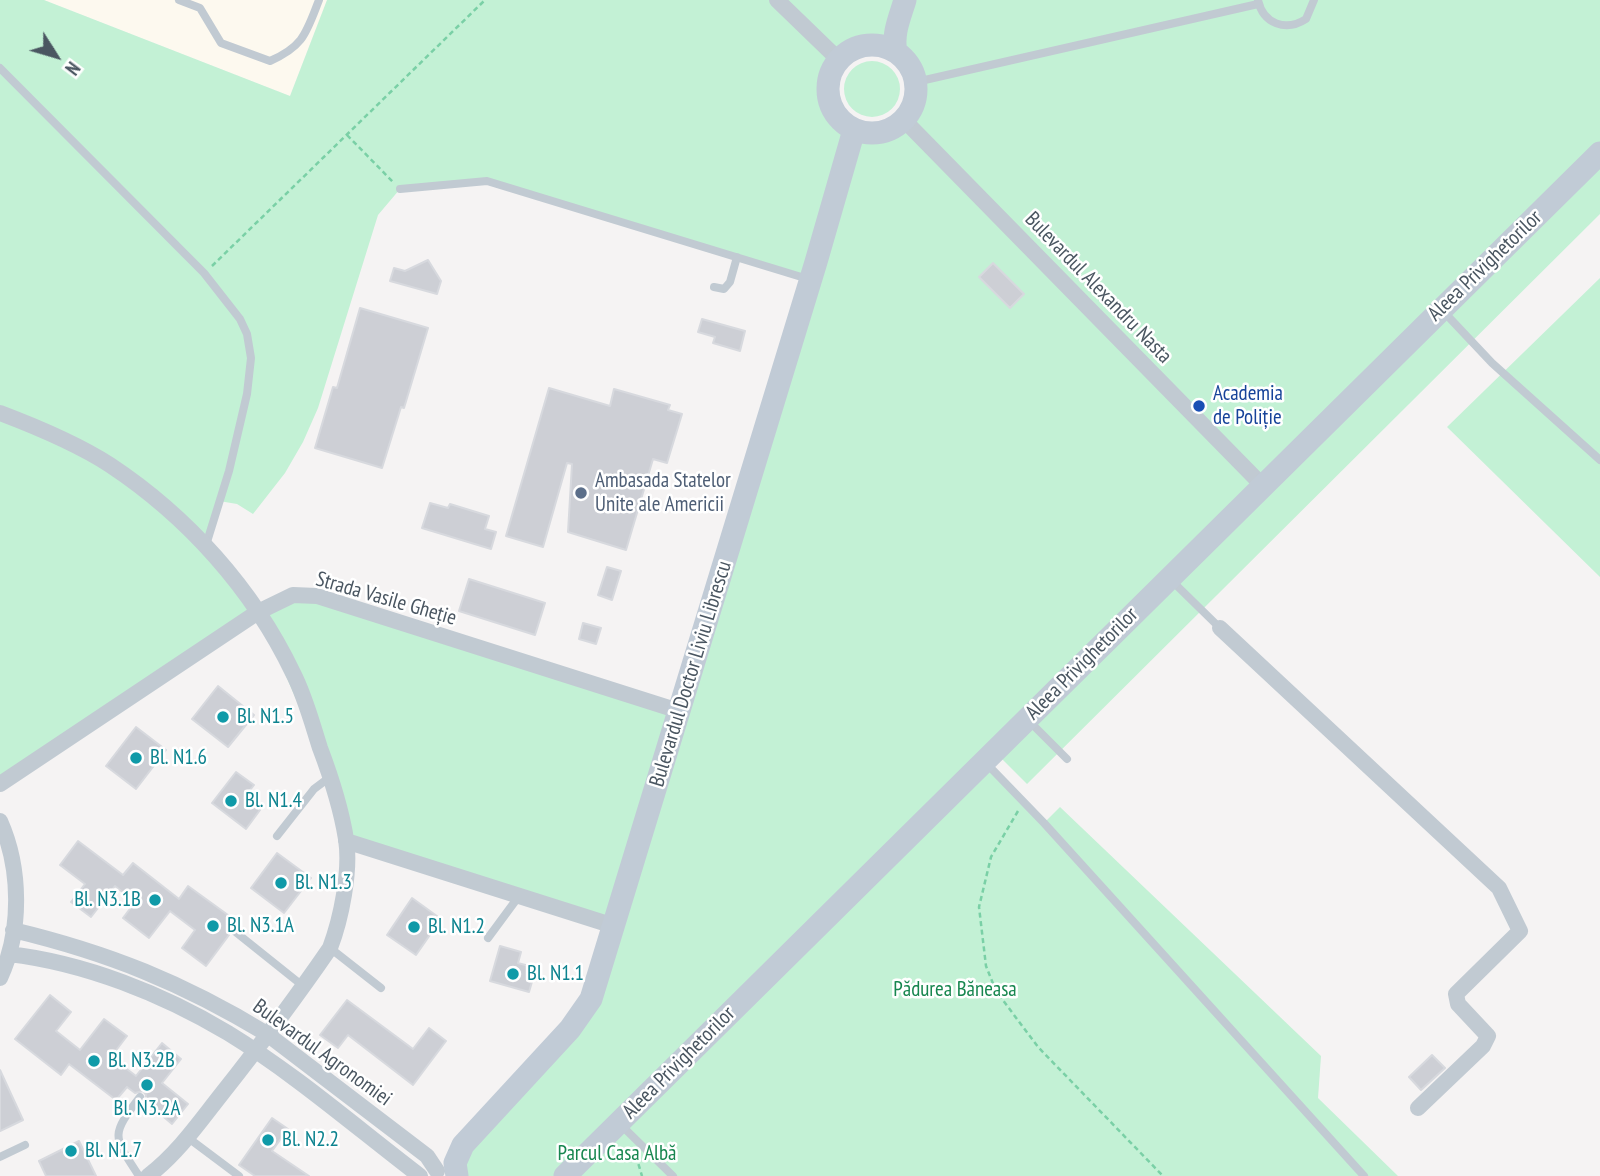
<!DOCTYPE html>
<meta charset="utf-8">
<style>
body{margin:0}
#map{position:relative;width:1600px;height:1176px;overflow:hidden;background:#f5f3f3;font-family:"PT Sans Narrow",sans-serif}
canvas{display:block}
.north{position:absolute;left:21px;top:21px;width:70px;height:70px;-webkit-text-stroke:5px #fff;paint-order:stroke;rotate:127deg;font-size:19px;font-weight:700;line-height:28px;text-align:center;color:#4a5661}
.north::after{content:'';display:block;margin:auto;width:24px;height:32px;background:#4a5661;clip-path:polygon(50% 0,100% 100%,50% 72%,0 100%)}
</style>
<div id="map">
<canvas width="1600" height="1176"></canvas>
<div class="north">N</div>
</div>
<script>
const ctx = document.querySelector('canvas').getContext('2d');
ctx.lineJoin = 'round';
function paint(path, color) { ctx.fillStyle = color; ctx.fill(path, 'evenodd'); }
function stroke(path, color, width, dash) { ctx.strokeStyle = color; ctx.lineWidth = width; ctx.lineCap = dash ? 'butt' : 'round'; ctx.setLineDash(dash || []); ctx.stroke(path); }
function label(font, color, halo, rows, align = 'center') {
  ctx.font = font + ' "PT Sans Narrow",sans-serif'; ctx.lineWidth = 5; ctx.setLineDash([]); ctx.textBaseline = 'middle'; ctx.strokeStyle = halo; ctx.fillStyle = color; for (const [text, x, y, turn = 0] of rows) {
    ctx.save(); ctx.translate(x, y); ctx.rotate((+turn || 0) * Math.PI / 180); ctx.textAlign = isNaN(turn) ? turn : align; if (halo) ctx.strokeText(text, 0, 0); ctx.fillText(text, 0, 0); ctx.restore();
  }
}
const commercial = new Path2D(`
 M44 0H327L290 96Z`);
const green = new Path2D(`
 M0 0H44L290 96 327 0H1600V214L1027 784 994 751 984 761 1044 823 1060 807 1321 1056 1318 1098 1398 1176H457L455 1170 570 1029 614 926 346 841 330 777 258 612 0 784ZM872 45C938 51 923 143 865 133 814 124 817 53 872 45ZM487 181 810 280 679 711 293 596 258 612 206 545 219 501 237 504 253 514 285 473 303 442 318 408 378 215 400 189Z
 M844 89a28 28 0 1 1 56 0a28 28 0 1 1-56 0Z
 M1600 278V577L1447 427Z`);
const building = new Path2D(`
 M428 260 441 281 437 294 390 281 394 268 405 271Z
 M993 263 1024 294 1010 308 979 277Z
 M360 308 428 328 404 408 401 407 382 468 315 448 333 387 337 388Z
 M702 319 745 331 740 351 713 343 715 337 698 332Z
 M549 388 610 406 614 389 670 405 668 410 682 414 667 463 653 459 626 550 568 532 572 464 567 463 543 547 506 536Z
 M430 503 448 508 450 504 489 516 485 529 496 532 491 549 422 528Z
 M607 567 621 571 612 600 598 595Z
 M469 579 545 603 535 635 459 611Z
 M583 623 601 628 596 644 579 639Z
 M218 686 254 715 228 747 192 719Z
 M136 727 166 750 136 789 106 766Z
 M236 772 254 785 244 798 260 810 246 829 212 803Z
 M78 841 123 875 133 863 179 899 188 886 239 923 228 926 229 935 206 966 182 948 195 930 170 911 149 938 123 918 135 902 115 886 91 917 71 902 85 884 60 865Z
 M277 853 311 878 284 913 251 888Z
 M412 898 441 919 416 955 387 935Z
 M500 946 521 952 518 963 536 968 529 992 490 981Z
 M50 995 71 1012 56 1031 80 1050 104 1019 127 1036 111 1057 136 1076 162 1043 181 1059 162 1083 188 1104 172 1124 145 1101 146 1095 143 1091 135 1093 127 1087 116 1100 69 1064 61 1075 15 1039Z
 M347 1000 413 1049 429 1028 446 1041 413 1085 348 1035 338 1048 320 1035Z
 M1432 1055 1445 1068 1421 1090 1409 1077Z
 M0 1070 23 1120 0 1131Z
 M272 1118 288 1129 272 1151 309 1176H255L239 1165Z
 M79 1141 96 1176H46L39 1161Z`);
const path = new Path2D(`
 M347 135 393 182
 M212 266 485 0
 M1018 811 991 857 979 907 986 966 996 991 1038 1047 1163 1176
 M636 1156 642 1176`);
const lane = new Path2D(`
 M179 0 200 8 221 43 270 61C304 46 306 33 319 0
 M1258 0C1263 24 1286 32 1306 19L1314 0
 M0 68 204 273 240 319 247 334 251 358 247 394 229 471 206 545
 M916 82 1258 4
 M400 189 487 181 808 279
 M714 287 724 289 730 282 737 257
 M1443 311 1492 363 1600 460
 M1171 580 1220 628
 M1029 721 1067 759
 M986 763 1044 823 1364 1176
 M277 836 314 789 330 777
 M233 930 303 986
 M488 938 519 896
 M330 948 381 988
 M620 1124 673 1176
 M187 1137 239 1176
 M0 1157 25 1145
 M139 1176C113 1136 110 1136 140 1097`);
const street = new Path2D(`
 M777 0 839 60
 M904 120 1262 485
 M0 413C37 427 76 443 110 465 187 516 253 589 293 673 305 696 312 723 320 748 331 777 341 808 346 839 351 871 341 919 330 948 295 999 258 1048 220 1096 198 1124 177 1154 148 1176
 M1220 628 1499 888 1520 931 1456 994 1458 1004 1488 1036 1483 1046 1418 1108
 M0 784 258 612 293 595 317 596 679 711
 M0 821C21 868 22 931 0 978
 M346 841 614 926
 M13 930C109 953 183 983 267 1034L427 1156 437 1171
 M9 954C85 963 163 994 228 1033 295 1074 357 1128 420 1176`);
const secondary = new Path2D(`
 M828 89a44 44 0 1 1 88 0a44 44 0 1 1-88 0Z
 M896 52C892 34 900 17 905 0
 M457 1176 455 1163 463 1145 570 1029 591 999 816 262 854 130
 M565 1176 1600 153`);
const markers = [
 [1199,406,7,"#1a4fb4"],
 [581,493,7,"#5c6f8a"],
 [223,717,7,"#0f9aa8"],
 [136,758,7,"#0f9aa8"],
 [231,801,7,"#0f9aa8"],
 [281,883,7,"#0f9aa8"],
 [155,900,7,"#0f9aa8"],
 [213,926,7,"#0f9aa8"],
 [414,927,7,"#0f9aa8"],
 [513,974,7,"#0f9aa8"],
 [94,1061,7,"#0f9aa8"],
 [147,1085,7,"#0f9aa8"],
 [268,1140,7,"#0f9aa8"],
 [71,1151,7,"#0f9aa8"]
];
const streetNames = [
 ["Aleea Privighetorilor",1485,266,-44],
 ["Bulevardul Alexandru Nasta",1098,288,46],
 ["Strada Vasile Gheție",386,599,16],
 ["Aleea Privighetorilor",1082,664,-45],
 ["Bulevardul Doctor Liviu Librescu",691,674,-73],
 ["Bulevardul Agronomiei",322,1053,36],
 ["Aleea Privighetorilor",679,1063,-45]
];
const transitNames = [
 ["Academia",1213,394],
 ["de Poliție",1213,418]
];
const serviceNames = [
 ["Ambasada Statelor",595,481],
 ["Unite ale Americii",595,505]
];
const cultureNames = [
 ["Bl. N1.5",237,717],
 ["Bl. N1.6",150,758],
 ["Bl. N1.4",245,801],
 ["Bl. N1.3",295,883],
 ["Bl. N3.1B",141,900,"right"],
 ["Bl. N3.1A",227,926],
 ["Bl. N1.2",428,927],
 ["Bl. N1.1",527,974],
 ["Bl. N3.2B",108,1061],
 ["Bl. N3.2A",147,1109,"center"],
 ["Bl. N2.2",282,1140],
 ["Bl. N1.7",85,1151]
];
const parkNames = [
 ["Pădurea Băneasa",955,990],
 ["Parcul Casa Albă",617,1154]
];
paint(commercial, '#fdf9ef');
paint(green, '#c3f1d5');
paint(building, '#cdcfd5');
stroke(building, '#d7d9de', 2);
stroke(path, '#7ad0a6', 2.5, [5, 3.5]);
stroke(lane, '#c1cad2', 8);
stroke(street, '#c1cad2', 16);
stroke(secondary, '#c1cbd6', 23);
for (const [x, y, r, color] of markers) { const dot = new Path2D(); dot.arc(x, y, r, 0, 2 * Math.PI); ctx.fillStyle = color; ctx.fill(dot); stroke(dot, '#fff', 2.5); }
label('21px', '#4a5661', '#fff', streetNames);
label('21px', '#164399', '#fff', transitNames, 'left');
label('21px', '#4e5e75', '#fff', serviceNames, 'left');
label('21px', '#0d838f', '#fff', cultureNames, 'left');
label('21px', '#17864f', '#fff', parkNames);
</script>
